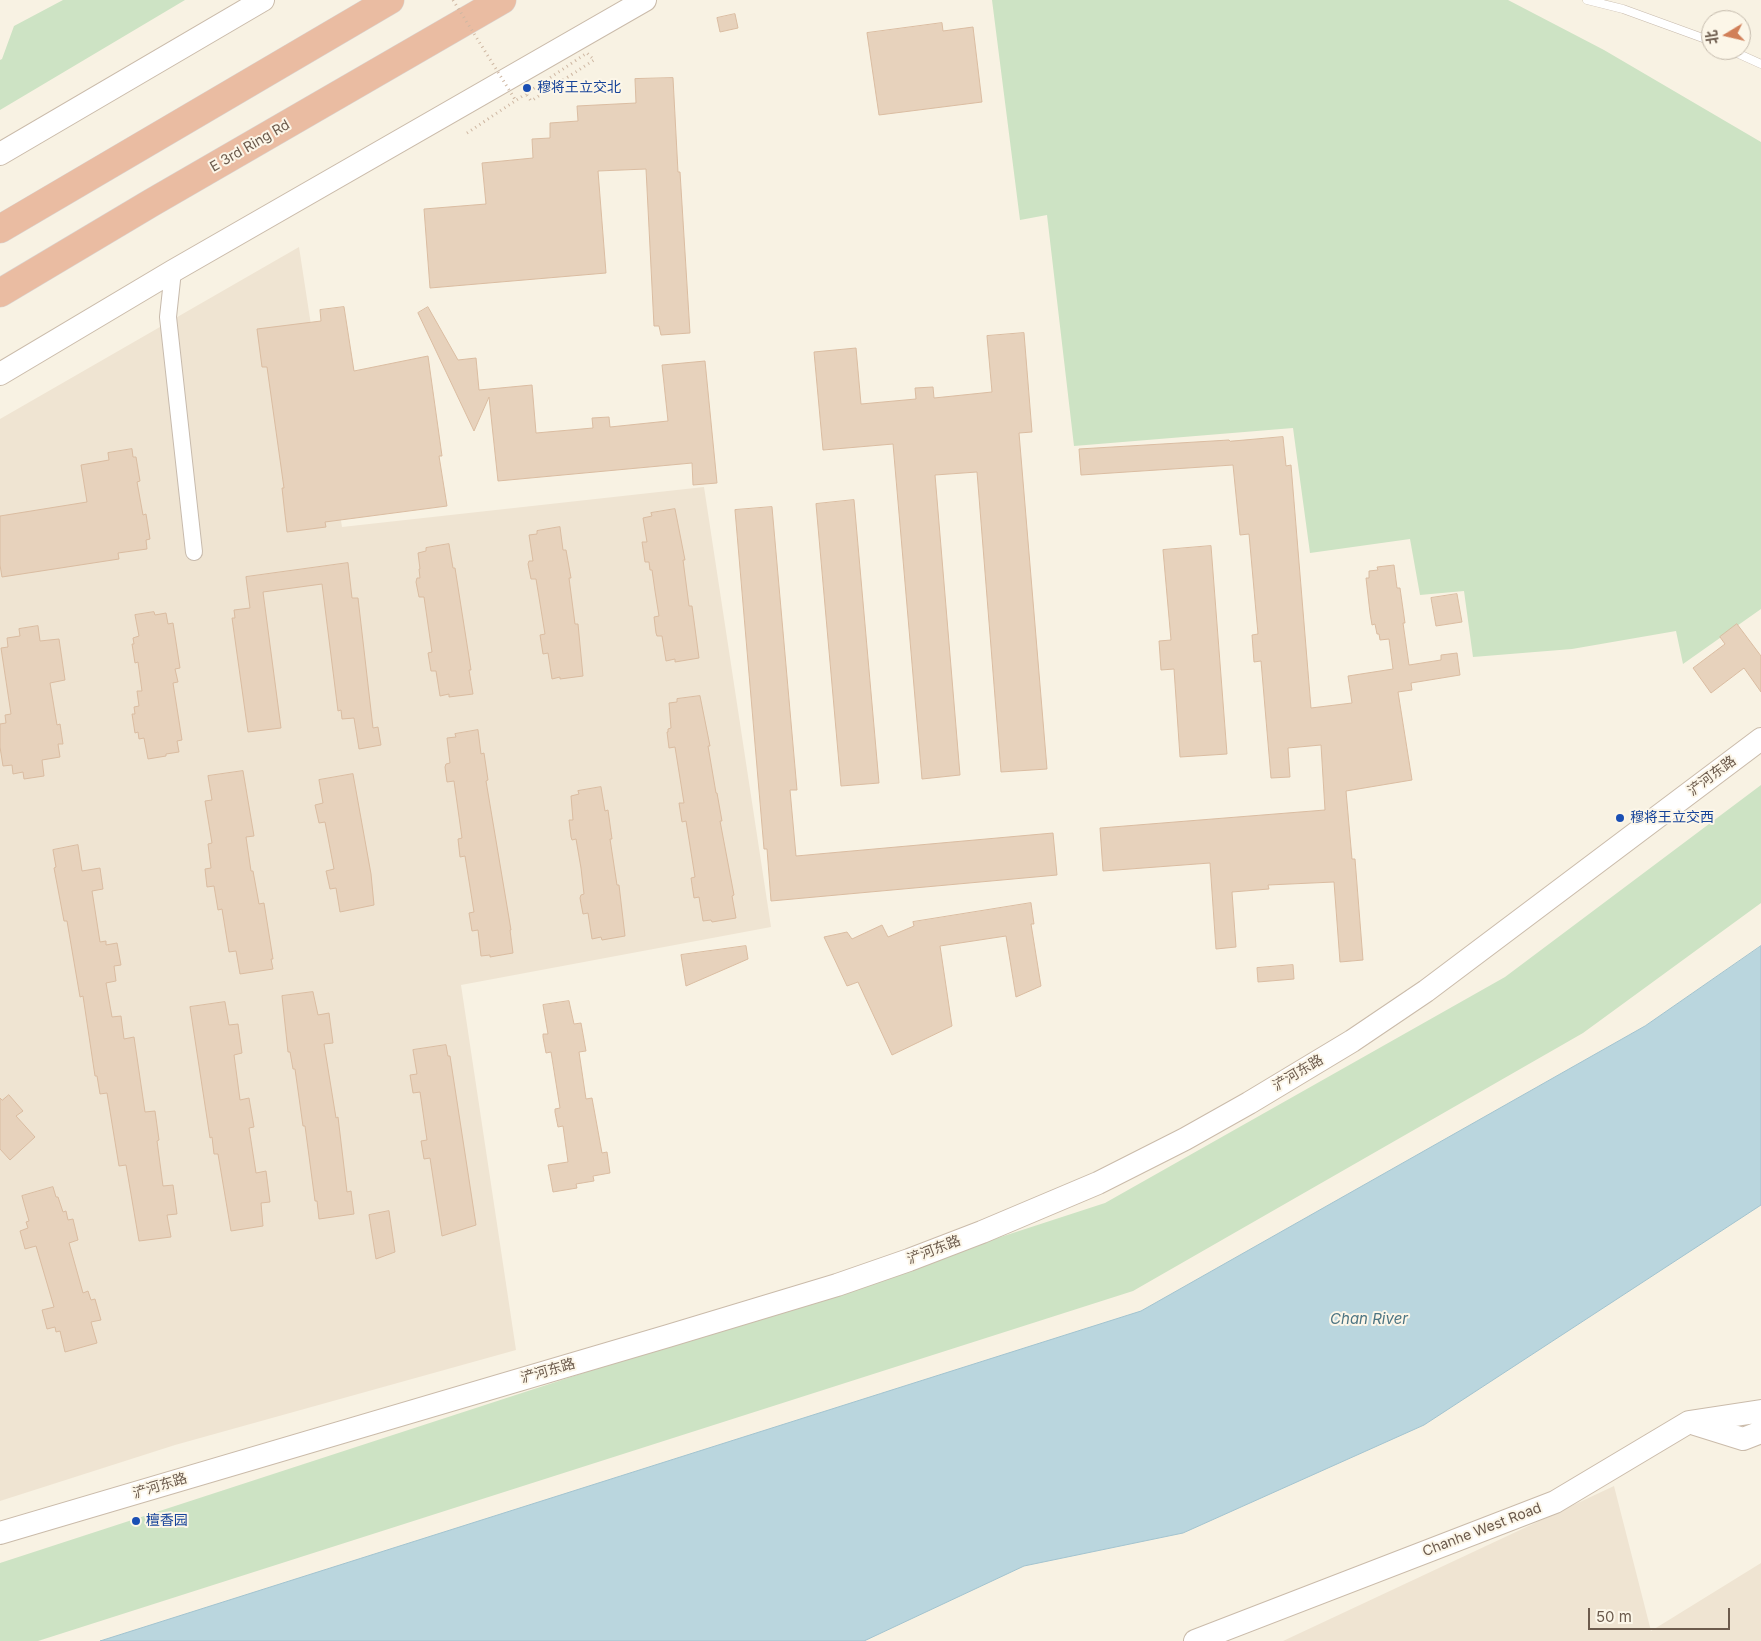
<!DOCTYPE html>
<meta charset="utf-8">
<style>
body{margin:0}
#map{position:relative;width:1761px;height:1641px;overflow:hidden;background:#f8f2e3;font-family:Inter,"Noto Sans SC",sans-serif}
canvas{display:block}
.north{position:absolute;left:1701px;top:10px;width:50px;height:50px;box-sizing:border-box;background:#fcf6e8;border:1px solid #c2b8aa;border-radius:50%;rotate:261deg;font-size:14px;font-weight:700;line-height:20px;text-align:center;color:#6c5b4d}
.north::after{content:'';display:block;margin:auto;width:18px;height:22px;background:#d17f58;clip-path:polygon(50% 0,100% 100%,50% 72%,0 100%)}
.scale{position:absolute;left:1588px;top:1608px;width:142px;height:22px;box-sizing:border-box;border:2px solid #6c5b4d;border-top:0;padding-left:6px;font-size:15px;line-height:18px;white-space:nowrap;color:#6c5b4d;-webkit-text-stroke:4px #fcf6e8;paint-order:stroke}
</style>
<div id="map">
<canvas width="1761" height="1641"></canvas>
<div class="north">北</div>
<div class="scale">50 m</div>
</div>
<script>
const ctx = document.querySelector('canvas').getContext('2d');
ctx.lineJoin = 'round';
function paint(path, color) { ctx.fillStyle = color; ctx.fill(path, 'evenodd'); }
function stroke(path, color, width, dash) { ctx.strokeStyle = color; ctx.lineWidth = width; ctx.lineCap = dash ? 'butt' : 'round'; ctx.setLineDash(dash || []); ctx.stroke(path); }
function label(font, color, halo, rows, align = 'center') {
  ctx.font = font + ' Inter,"Noto Sans SC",sans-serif'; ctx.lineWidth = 4; ctx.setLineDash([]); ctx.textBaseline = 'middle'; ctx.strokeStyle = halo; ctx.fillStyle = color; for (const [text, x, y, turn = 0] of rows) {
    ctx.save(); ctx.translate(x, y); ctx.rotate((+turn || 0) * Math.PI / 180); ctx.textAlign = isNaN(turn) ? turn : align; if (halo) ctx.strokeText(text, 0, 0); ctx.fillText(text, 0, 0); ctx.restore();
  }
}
const residential = new Path2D(`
 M299 247 342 527 704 487 771 927 461 985 516 1350 175 1445 0 1501V419Z
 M1614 1486 1651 1631 1761 1563V1641H1283Z`);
const green = new Path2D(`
 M63 0H185L0 110V60L2 59 14 26Z
 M992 0H1508L1604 50 1761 142V609L1683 664 1676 631 1572 649 1473 657 1464 591 1420 595 1410 539 1310 553 1293 428 1074 446 1047 215 1020 220Z
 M1761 785V903L1583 1033 1133 1291 38 1641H0V1563L1105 1203 1505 977Z`);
const water = new Path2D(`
 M1761 946V1205L1424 1425 1183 1533 1024 1566 864 1641H100L1141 1311 1645 1026Z`);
const building = new Path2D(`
 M735 14 738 28 720 32 717 18Z
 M942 23 943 31 973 27 982 102 879 115 867 33Z
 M673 78 678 172H680L690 333 661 335 659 326H654L646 169 598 171 606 273 430 288 424 209 486 204 482 163 533 158 532 139 550 138V123L578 121 577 106 636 103 635 79Z
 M344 307 354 371 428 356 442 456H439L447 506 325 522 326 527 287 532 282 488H284L267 367H262L257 329 321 321 320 310Z
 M428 307 458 360 476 358 479 390 532 385 536 433 593 428 592 418 609 417 610 427 668 421 662 365 705 361 717 483 693 485 692 463 498 481 489 397 474 431 418 313Z
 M1024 333 1032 432 1019 433 1047 769 1001 772 977 472 935 475 960 775 922 779 893 444 823 450 814 352 856 348 861 404 916 399 915 388 933 387 934 398 992 392 987 336Z
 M1283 437 1286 466 1291 465 1311 708 1352 703 1348 676 1393 669 1389 639 1380 640 1379 634H1377L1375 624 1372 625 1370 613 1366 578H1369V571L1378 570 1377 567 1394 565 1397 588H1400L1405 623H1403L1409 665 1441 660V655L1457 653 1460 675 1411 683 1412 690 1398 692 1412 780 1346 791 1352 859H1355L1363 960 1340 962 1334 882 1268 885 1269 889 1232 892 1236 947 1216 949 1210 863 1103 871 1100 828 1325 810 1321 745 1288 748 1290 777 1271 778 1261 661 1254 662 1252 635 1258 634 1249 534 1240 535 1233 465 1081 475 1079 449 1229 440 1230 441Z
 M132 449 133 457H136L140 481 137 482 143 515 146 514 150 539 146 540 147 549 118 553 119 559 2 577 0 565V516L87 502 81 465 109 460 108 453Z
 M854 500 879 783 841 786 816 504Z
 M772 507 797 790H790L796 856 1053 833 1057 875 771 901 767 849H764L735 510Z
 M675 509 685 560H683L689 606H692L699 658 675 662V659L666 661 662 636H657L656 633 654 617 659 616 655 591 652 570H650L649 562H645L642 542H647L643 518 652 516 651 513Z
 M560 527 563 550H566L571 578H569L575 624H578L583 676 560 679V677L552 679 548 653 543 654 540 635 545 634 536 579H531L528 564 529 561H533L529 535 537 534V531Z
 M449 544 453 568H455L471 670H469L473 694 449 697V694L440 696 436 671H431L428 653 432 652 424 597H419L416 582 417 578H420L419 569H420L418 553 426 551V548Z
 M1211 546 1227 754 1180 757 1174 669 1161 670 1159 641 1171 640 1163 550Z
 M348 563 352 598H358L373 728 378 727 381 745 359 749 354 718 342 719 341 710 338 711 322 584 263 592 281 728 248 732 232 618H235L234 610 250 608 246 577Z
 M1457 594 1462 622 1436 626 1431 598Z
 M154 612 155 615 166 613 168 624 173 623 180 668 175 669 178 682 173 683 182 740 177 741 179 752 166 754V756L148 759 144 738 139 739 138 732 135 733 132 714H135L134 707 139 706 137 691H142L138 662 135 663 132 644H134L133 638 139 636 135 615Z
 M1737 624 1761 656V692L1744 668 1711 693 1693 668 1725 644 1720 637Z
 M38 626 40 641 59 639 65 680 50 683 57 725 60 724 63 744H58L60 757 42 760 44 776 24 779 23 772 13 774 12 765 3 766 0 747V724L6 723 5 715 11 714 1 648 8 647 7 638 20 636 19 629Z
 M700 696 710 746H708L716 793H717L722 821H720L734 895 732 896 736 918 712 922 711 920 703 921 699 897 694 898 691 878 695 877 686 821 682 822 679 803H684L675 747 669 748 667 732H668V729L671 728 669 703 677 702V699Z
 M478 730 481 754 484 753 488 780 486 781 511 930H510L513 953 490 957V955L481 956 478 930 472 931 469 913 474 912 465 856 460 857 458 839 462 838 454 781 447 782 445 767 446 764 450 763 447 738 456 737 455 734Z
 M243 771 254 836 246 837 251 871H253L259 904 264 903 273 959H271L273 969 240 974 236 951 229 952 222 909 218 910 214 886 207 887 205 869 211 868 208 844 212 843 205 801 212 800 208 776Z
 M353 774 371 874 374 905 340 912 336 888 330 889 326 871 334 869 325 822 319 823 315 805 323 803 319 780Z
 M601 787 605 811 608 810 612 839H610L617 885H619L625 936 602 940 601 937 592 939 588 913 583 914 580 898 581 895 584 894 581 868 576 839 572 840 571 837 569 820H573L571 796 579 794 578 791Z
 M78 845 82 871 100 868 103 889 92 891 100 942 106 941V945L117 943 121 965 114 966 116 981 106 983 112 1017 121 1016 124 1039 134 1037 145 1112 155 1111 159 1140 157 1141 163 1186 173 1185 177 1214 167 1215 171 1237 139 1241 126 1165 119 1166 107 1093 100 1094 97 1076H95L83 996 80 997 67 921H64L54 868 56 867 53 850Z
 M1031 903 1034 924H1031L1041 986 1016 997 1006 936 940 946 952 1026 892 1055 858 982 847 986 824 937 847 932 852 939 882 925 888 937 914 926 913 922Z
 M746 946 748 959 686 986 681 955Z
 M1293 965 1294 979 1258 982 1257 968Z
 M313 992 318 1015 329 1013 333 1043 324 1044 336 1118 338 1117 347 1192 351 1191 354 1214 319 1219 317 1201H315L305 1126H303L295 1069H293L290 1052H288L282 996Z
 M569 1001 574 1024 581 1023 586 1051 579 1052 586 1099 592 1098 602 1153 607 1152 610 1173 593 1176 594 1181 576 1184 577 1188 553 1192 548 1165 568 1162 563 1126 558 1127 555 1112V1109L560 1108 551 1052 546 1053 543 1037V1034H548L543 1005Z
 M225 1002 229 1025 238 1024 242 1053 234 1055 240 1100 249 1098 254 1127 249 1128 256 1173 266 1171 270 1202 261 1203 263 1226 231 1231 218 1154H214L212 1137 210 1138 190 1007Z
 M446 1045 448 1056H450L476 1225 442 1236 430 1158 424 1159 421 1141 427 1140 420 1092 413 1093 410 1075 417 1074 413 1050Z
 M9 1095 23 1111 16 1116 35 1137 10 1160 0 1149V1098L2 1100Z
 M53 1187 56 1197H58L63 1212 66 1211 68 1220 73 1219 78 1240 69 1243 83 1293 88 1291 91 1300 95 1299 101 1320 91 1322 97 1343 65 1352 60 1331 56 1332 55 1327 47 1329 42 1310 54 1307 36 1246 25 1249 20 1231 28 1228 26 1222 29 1221 22 1196Z
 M389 1211 395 1252 376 1259 369 1215Z`);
const path = new Path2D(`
 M524 91 531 101`);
const lane = new Path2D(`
 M1587 0 1623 9 1711 41
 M1730 50 1761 64`);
const street = new Path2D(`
 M173 271 168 317 194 552`);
const secondary = new Path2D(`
 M0 154 263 0
 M0 374 173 271 645 0
 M1695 1424 1743 1439 1761 1432
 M0 1533 668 1336 837 1285 909 1260 982 1232 1098 1183 1185 1139 1249 1103 1352 1041 1426 991 1761 739
 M1195 1641 1555 1502 1689 1422 1761 1411`);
const highway = new Path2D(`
 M0 229 390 0
 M0 293 151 203 502 0`);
const pathBridge = new Path2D(`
 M453 0 516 101
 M467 133 587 53 594 60 531 101`);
const markers = [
 [527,88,5,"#1a4fb4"],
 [1620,818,5,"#1a4fb4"],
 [136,1521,5,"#1a4fb4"]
];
const transitNames = [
 ["穆将王立交北",537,88],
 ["穆将王立交西",1630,818],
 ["檀香园",146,1521]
];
const streetNames = [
 ["E 3rd Ring Rd",250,146,-30],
 ["浐河东路",1712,776,-37],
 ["浐河东路",1298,1073,-31],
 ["浐河东路",934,1250,-21],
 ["浐河东路",548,1371,-16],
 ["浐河东路",160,1486,-17],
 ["Chanhe West Road",1482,1530,-21]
];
const waterNames = [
 ["Chan River",1369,1319]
];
paint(residential, '#efe4d2');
paint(green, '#cde3c4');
paint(water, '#bad6de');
stroke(water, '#a2c3cf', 1);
paint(building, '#e7d2bc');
stroke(building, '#dabca1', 1);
stroke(lane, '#c7baac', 9);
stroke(street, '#c7baac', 18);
stroke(secondary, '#cabbaa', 24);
stroke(highway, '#d9d4d1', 29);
stroke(path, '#ceb7a2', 3, [1, 4]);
stroke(lane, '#fff', 8);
stroke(street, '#fff', 16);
stroke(secondary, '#fff', 22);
stroke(highway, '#eabca2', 28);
stroke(pathBridge, '#ceb7a2', 3, [1, 4]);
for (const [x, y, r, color] of markers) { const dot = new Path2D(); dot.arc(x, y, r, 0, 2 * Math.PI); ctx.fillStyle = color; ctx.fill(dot); stroke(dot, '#fcf6e8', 2); }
label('14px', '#164399', '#fcf6e8', transitNames, 'left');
label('14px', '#6c5b4d', '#fcf6e8', streetNames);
label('italic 15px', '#4d7583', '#fcf6e8', waterNames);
</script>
